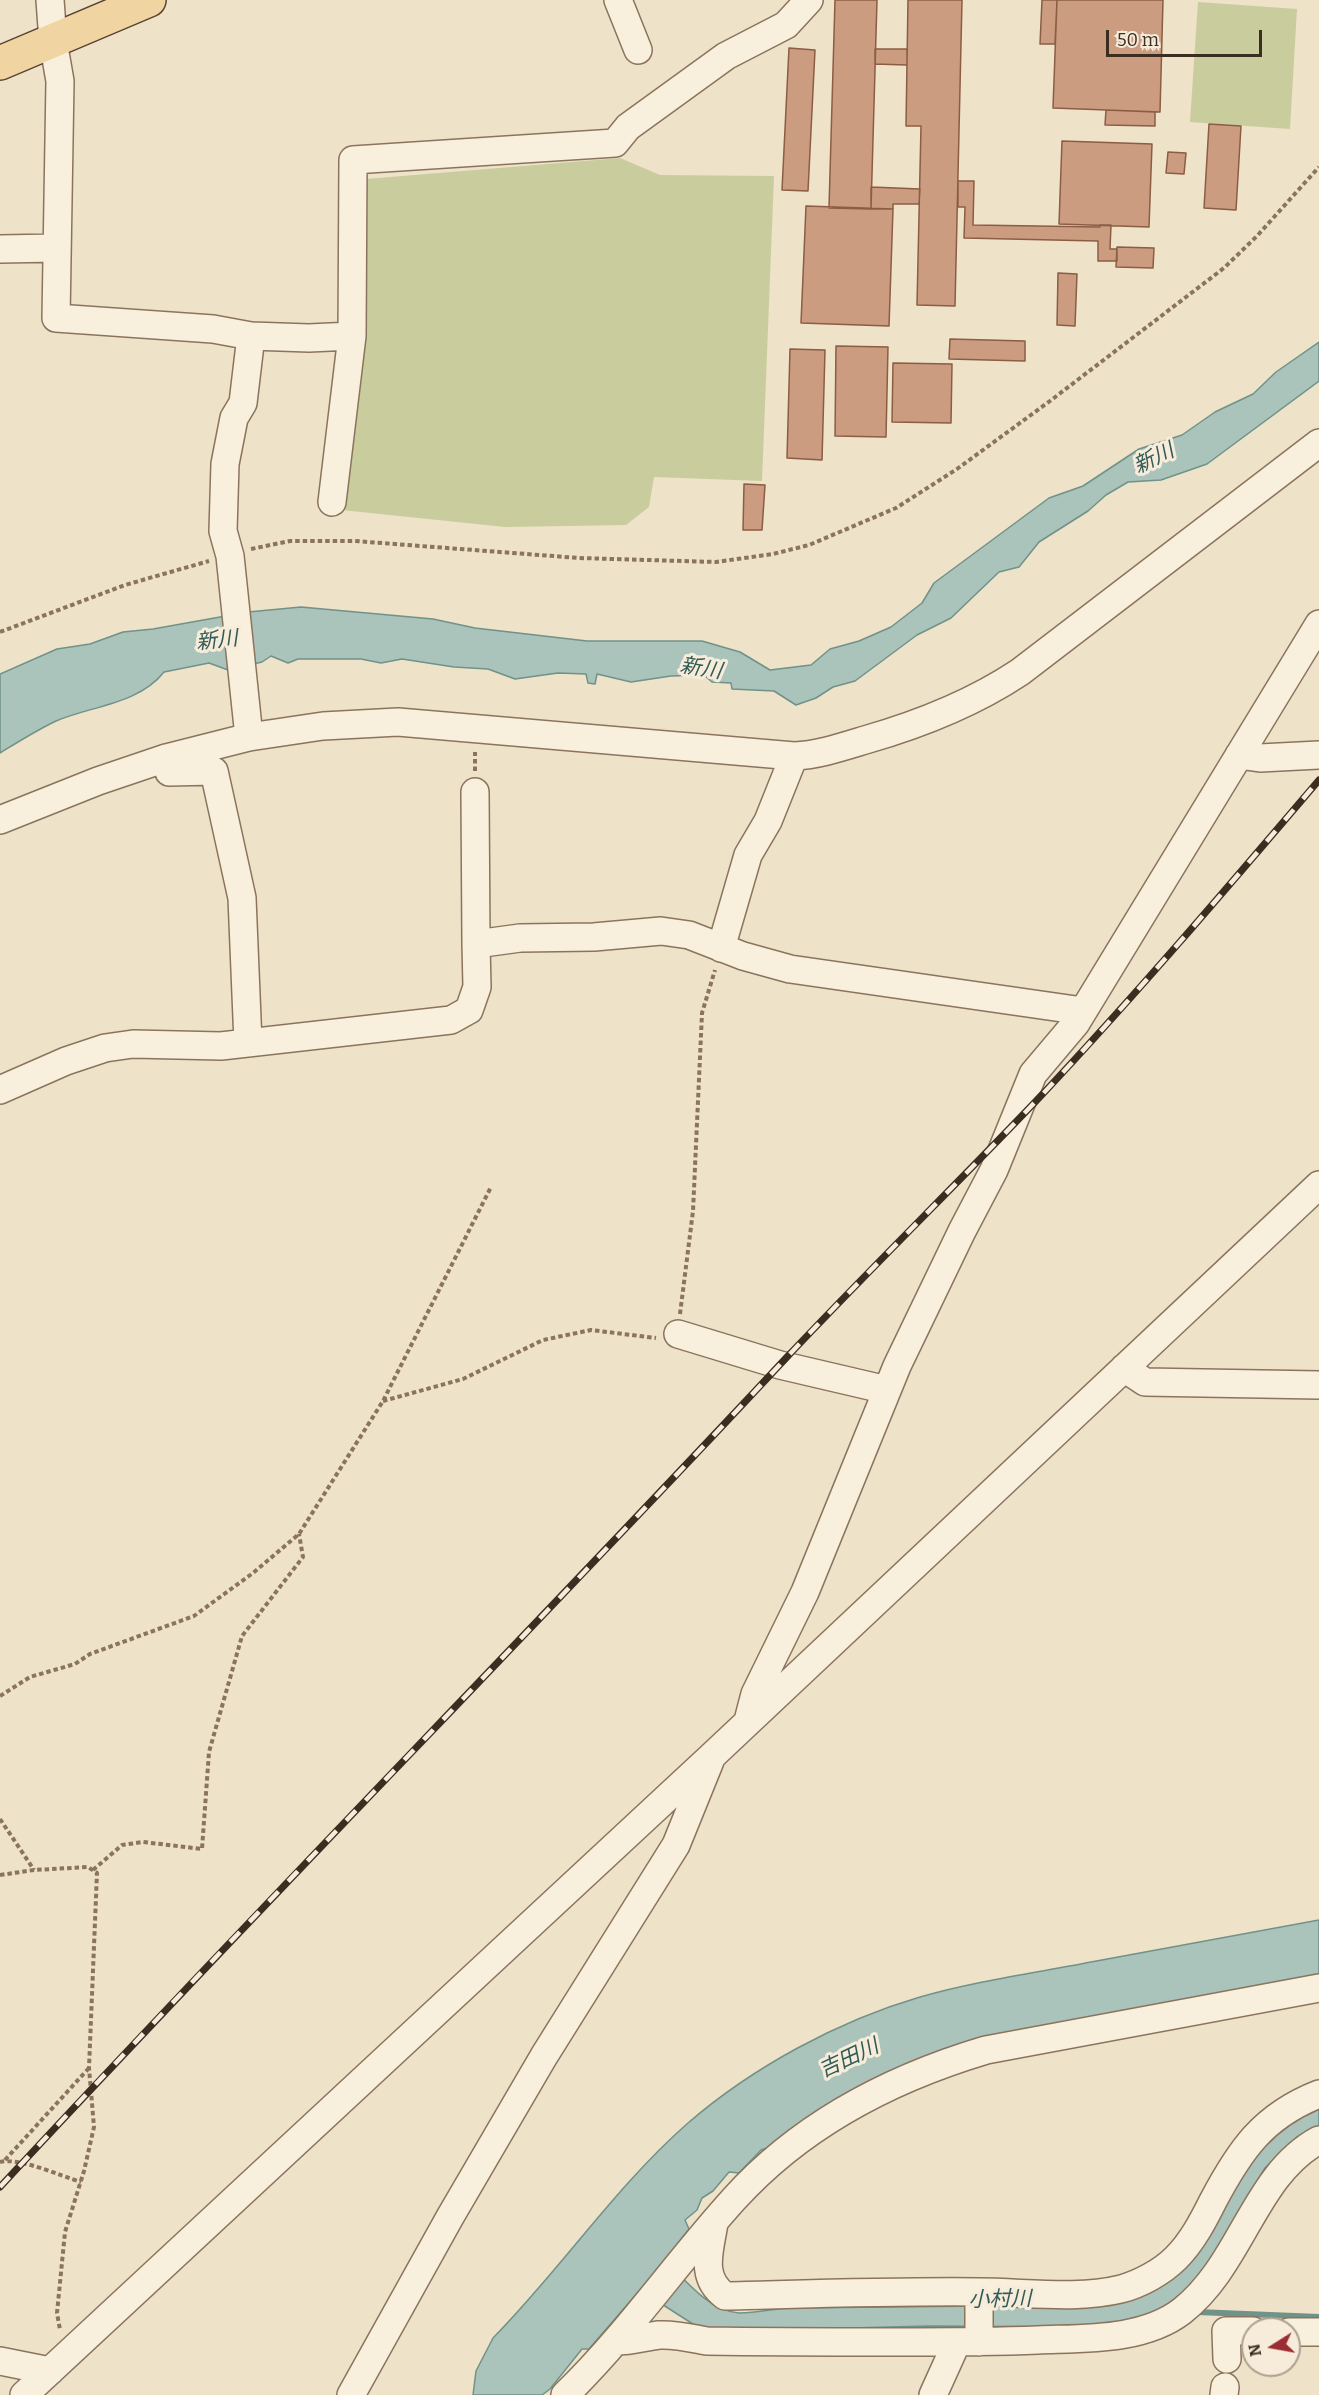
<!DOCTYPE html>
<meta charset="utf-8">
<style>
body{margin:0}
#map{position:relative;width:1319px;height:2395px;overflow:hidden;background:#eee2c9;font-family:Bitter,serif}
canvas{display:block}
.north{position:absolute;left:1241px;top:2317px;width:60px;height:60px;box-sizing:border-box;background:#f6ecd9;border:2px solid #aca08f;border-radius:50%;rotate:259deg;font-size:16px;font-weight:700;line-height:24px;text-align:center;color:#3c2d21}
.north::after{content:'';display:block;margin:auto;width:21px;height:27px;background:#9a2e33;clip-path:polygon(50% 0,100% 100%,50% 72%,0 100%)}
.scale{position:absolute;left:1106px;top:30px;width:156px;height:27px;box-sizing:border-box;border:3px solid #3c2d21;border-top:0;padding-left:8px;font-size:18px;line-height:21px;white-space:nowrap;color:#3c2d21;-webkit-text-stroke:4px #f6ecd9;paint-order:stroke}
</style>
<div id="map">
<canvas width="1319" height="2395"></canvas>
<div class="north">N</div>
<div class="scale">50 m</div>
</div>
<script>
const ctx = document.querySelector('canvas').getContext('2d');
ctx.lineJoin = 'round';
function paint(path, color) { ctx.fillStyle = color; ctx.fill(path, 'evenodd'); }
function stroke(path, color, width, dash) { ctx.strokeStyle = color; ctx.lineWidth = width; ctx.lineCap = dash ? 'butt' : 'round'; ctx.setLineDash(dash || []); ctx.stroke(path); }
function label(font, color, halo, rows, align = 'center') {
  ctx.font = font + ' Bitter,"Noto Sans JP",serif'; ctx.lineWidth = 6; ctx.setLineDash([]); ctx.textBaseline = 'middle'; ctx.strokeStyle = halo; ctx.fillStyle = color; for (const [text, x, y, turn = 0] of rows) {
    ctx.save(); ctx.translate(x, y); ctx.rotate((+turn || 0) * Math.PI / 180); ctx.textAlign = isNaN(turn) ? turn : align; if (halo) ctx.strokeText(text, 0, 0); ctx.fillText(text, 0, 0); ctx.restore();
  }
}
const green = new Path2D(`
 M1198 2 1297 9 1290 129 1190 122Z
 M620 158 660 175 774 176 762 481 654 477 649 507 626 525 505 527 341 510 359 349 366 179Z`);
const water = new Path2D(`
 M1319 342V381L1207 464 1161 480 1128 482 1106 495 1088 511 1039 542 1019 567 999 572 951 618 917 635 855 681 833 687 816 698 796 705 774 691 732 689 731 683 712 682 704 675 671 676 631 682 597 674 595 684 588 683 586 674 558 673 515 679 488 669 454 667 402 659 381 663 361 659H298L288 663 271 656 262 662 228 670 209 663 164 672C139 704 91 706 56 721 37 730 18 742 0 753V674L57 649 90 644 123 632 153 629 248 612 301 607 433 619 475 628 587 641H702L740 652 770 670 811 665 830 649 859 641 891 627 922 603 934 583 1049 498 1083 486 1139 449 1182 435 1215 412 1253 394 1276 372Z
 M1319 1920V1979L972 2045 776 2145 761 2150 739 2173 729 2172 713 2191 702 2198 697 2210 685 2220 689 2229 665 2260C685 2280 709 2311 739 2313 754 2313 771 2310 786 2308L1091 2305 1120 2303 1282 2126 1319 2106V2127L1297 2137 1265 2168 1209 2262 1183 2294 1158 2311 1126 2323 1087 2327 929 2326 771 2330 699 2328 640 2290 589 2349H582L550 2389 542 2395H473L476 2371 493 2338C561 2269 615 2187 688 2123 753 2067 838 2021 920 1997 976 1981 1034 1973 1091 1962 1167 1948 1243 1934 1319 1920Z`);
const stream = new Path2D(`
 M1197 2312 1319 2317`);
const building = new Path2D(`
 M835 0H877L871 209 829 208Z
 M908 0H962L955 306 917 305 921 126H906Z
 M1042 0H1057L1055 44H1040Z
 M1057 0H1163L1160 112 1053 108Z
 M789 48 815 50 808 191 782 190Z
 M875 49H907V65L875 64Z
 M1106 110 1155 112V126L1105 125Z
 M1209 124 1241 126 1236 210 1204 208Z
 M1062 141 1152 144 1149 227 1059 224Z
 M1168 152 1186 153 1184 174 1166 173Z
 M958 181H974L973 225 1100 227V225H1111L1110 249H1117V261H1098V241L964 238 965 207H958Z
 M871 187 920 189 919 204H893V209H871Z
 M806 206 893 209 889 326 801 323Z
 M1117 247 1154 248 1153 268 1116 267Z
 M1058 273 1077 274 1075 326 1057 325Z
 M950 339 1025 341V361L949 359Z
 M836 346 888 347 886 437 835 436Z
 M790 349 825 350 822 460 787 458Z
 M893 363 952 364 951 423 892 422Z
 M744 484 765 485 762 530H743Z`);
const path = new Path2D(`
 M251 549 290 541H355L579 558 716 562 773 554 809 545 896 508 957 469 1050 401 1224 268 1257 236 1319 167
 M0 632 125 585 209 561
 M475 771V752
 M680 1314 693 1211 702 1013 715 970
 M383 1401 463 1379 543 1340 591 1330 656 1338
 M0 1696 30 1677 75 1664 90 1654 194 1616 253 1573 299 1534 383 1401 491 1187
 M0 1819 34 1870
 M93 1870 122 1845 143 1842 202 1849 209 1752 242 1636 303 1557 299 1534
 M0 1875 34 1870 88 1867 97 1873 89 2068 94 2127 84 2171 65 2232 57 2313 60 2330
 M5 2160 89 2068
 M0 2162C19 2157 61 2176 81 2182`);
const minor = new Path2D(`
 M50 0 53 41 60 81 56 318 213 329 251 336 309 338 352 336
 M618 0 638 50
 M0 249 57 248
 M332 502 352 336 353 160 615 143 628 127 726 56 786 25 809 0
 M249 737 230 556 223 531 225 464 234 418 243 403 251 336
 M1239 755 1260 758 1319 755
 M166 758 169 772 214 771 242 898 248 1043
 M475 792 476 944
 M0 820 98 781 166 758 249 737 323 726 398 722 794 756C818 755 842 747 865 740 921 724 972 704 1020 672L1319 443
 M721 948 748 855 768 821 794 756
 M0 1090 66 1061 105 1048 133 1044 221 1046 451 1020 469 1010 477 987 476 944 520 938 594 937 661 931 689 935 743 956 790 969 1083 1011
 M678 1334 780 1365 887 1390
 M1124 1368 1145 1382 1319 1385
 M749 1717 755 1694 805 1592 897 1366 962 1231 994 1170 1033 1074 1076 1023 1319 624
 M714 2223C710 2250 699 2277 725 2296 810 2294 895 2291 980 2292 1025 2292 1076 2300 1121 2289 1140 2284 1162 2272 1176 2258 1192 2242 1203 2221 1213 2201 1240 2150 1263 2116 1319 2094
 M979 2292V2342
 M1289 2332H1319
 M616 2341C633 2341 643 2337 659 2335 675 2334 691 2338 707 2341 769 2342 831 2342 893 2342 941 2342 989 2342 1038 2340 1084 2338 1143 2341 1182 2311 1242 2264 1254 2175 1319 2140
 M1227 2359 1226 2331H1253
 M0 2361 50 2371
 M24 2395 713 1755 1319 1185
 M351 2395 450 2217 544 2056 676 1845 710 1761
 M565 2395C627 2335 676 2263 734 2199 801 2125 892 2078 986 2050L1319 1988
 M933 2395 957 2342
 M1224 2395 1225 2387`);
const major = new Path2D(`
 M0 63 149 0`);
const rail = new Path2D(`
 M0 2187C259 1907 527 1636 787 1357 869 1270 955 1186 1037 1100 1135 996 1227 888 1319 780`);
const waterNames = [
 ["新川",1154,459,-26],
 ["新川",217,641,-6],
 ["新川",701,669,9],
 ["吉田川",849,2059,-25],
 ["小村川",1000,2300,-1]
];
paint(green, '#c9cd9d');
paint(water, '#aac3bb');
stroke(water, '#709288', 1.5);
stroke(stream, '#709288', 6);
paint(building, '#cc9c80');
stroke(building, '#8a5d44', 1.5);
stroke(minor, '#8b745e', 30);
stroke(major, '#594232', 36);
stroke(path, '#8b745e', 4, [4.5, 3]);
stroke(minor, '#f9efdd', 27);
stroke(major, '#f0d5a3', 33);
stroke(rail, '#3c2d21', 7);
stroke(rail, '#f6ecd9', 4.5, [14]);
label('italic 21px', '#315b57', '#f6ecd9', waterNames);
</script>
